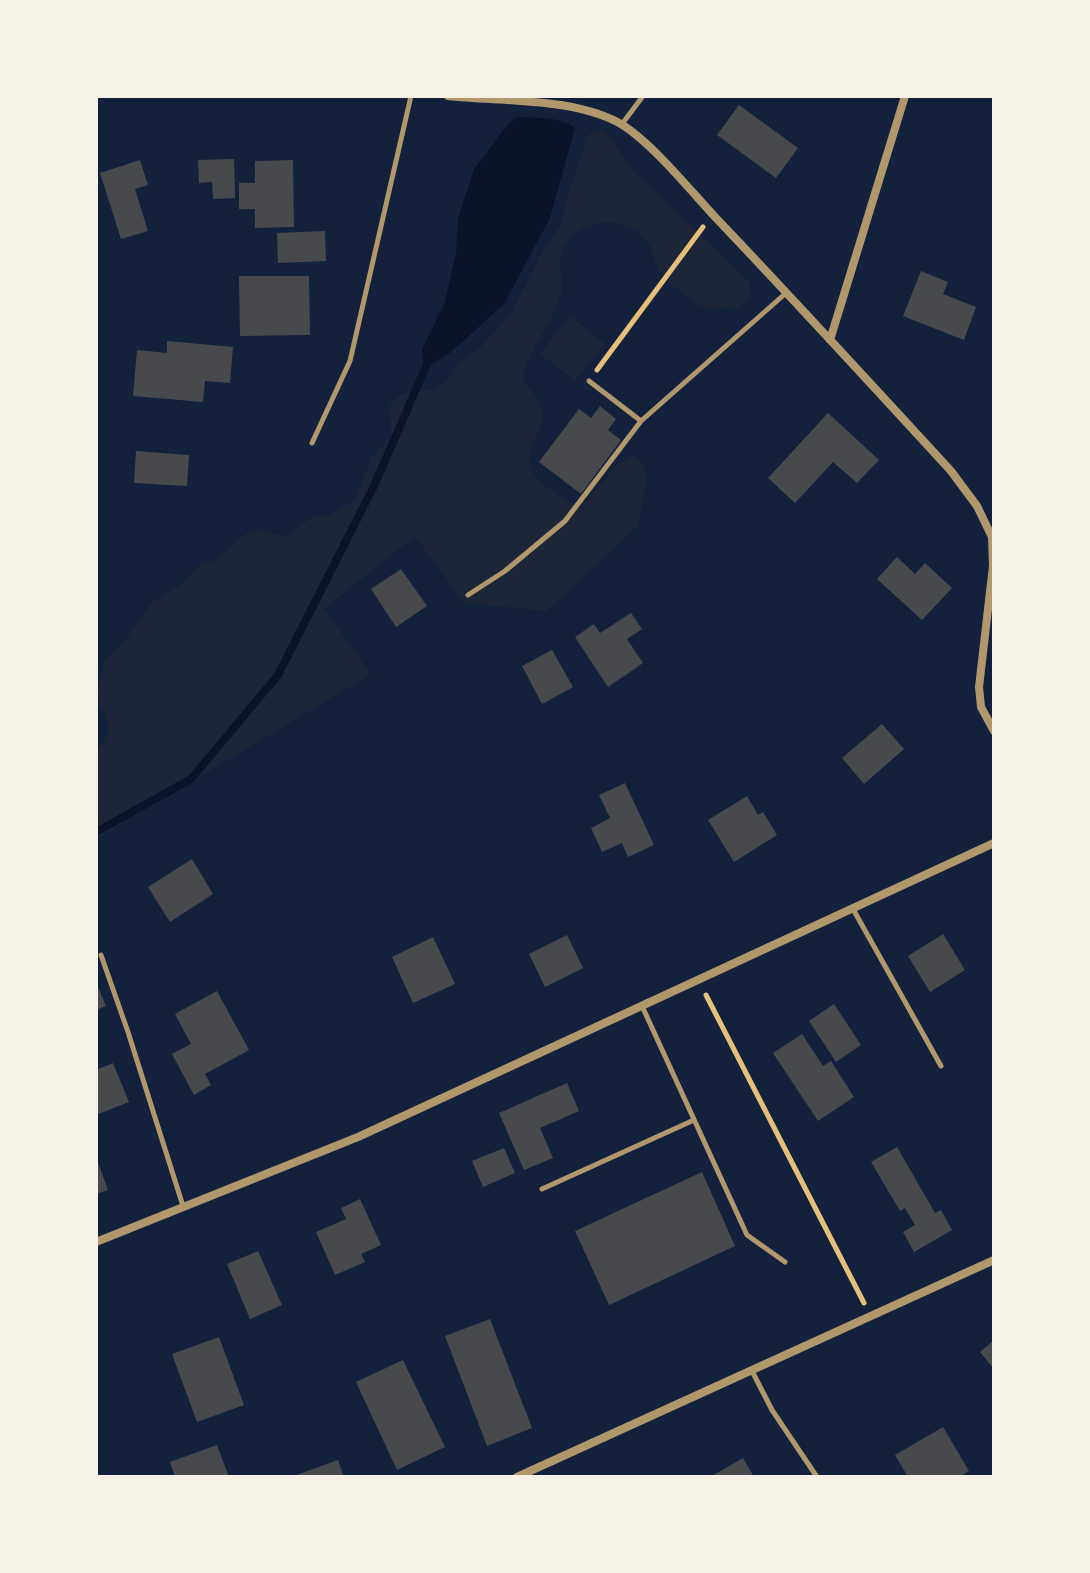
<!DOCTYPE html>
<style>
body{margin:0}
#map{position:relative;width:1090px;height:1573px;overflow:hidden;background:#14213d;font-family:Lato,sans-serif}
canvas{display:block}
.frame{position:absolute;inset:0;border:98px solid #f6f1e7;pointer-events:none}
</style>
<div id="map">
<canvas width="1090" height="1573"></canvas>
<div class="frame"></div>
</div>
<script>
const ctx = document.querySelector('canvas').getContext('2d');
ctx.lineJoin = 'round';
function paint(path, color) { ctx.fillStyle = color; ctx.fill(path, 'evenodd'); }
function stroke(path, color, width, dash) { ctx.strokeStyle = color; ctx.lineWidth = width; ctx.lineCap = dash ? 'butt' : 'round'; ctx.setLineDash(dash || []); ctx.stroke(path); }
const green = new Path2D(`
 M603 130 613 141 630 168 749 281 750 297 739 307C724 308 705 312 692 301 684 294 666 281 660 273 654 265 654 253 649 244 628 214 578 215 563 249 556 265 565 281 560 297 550 327 528 348 523 380 529 388 539 398 542 407 549 428 522 447 531 468 538 486 565 498 580 509L616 466 633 455 644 465 647 480 638 526 547 611 464 603 415 536 324 609 371 674 96 839V749L101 746 109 732 107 717 99 705 97 689 105 659 126 639 153 601 179 586 201 563H212L247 533 260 528 274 534 288 536 313 516H328L355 500 371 458 391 437 390 405 402 394 434 389 447 381 454 367 480 348 510 316 544 249 561 225 568 194 589 134Z
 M570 316 605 344 575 381 540 354Z`);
const water = new Path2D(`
 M517 117C535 118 560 116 575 128L550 218 504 304 450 353 424 369 422 349 445 302 456 252 458 218 474 169 508 124Z`);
const stream = new Path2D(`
 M96 832 191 779 278 675 373 488 428 362`);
const building = new Path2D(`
 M739 105 798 148 776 178 717 135Z
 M234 159 235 198 213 199 212 182 199 183 198 160Z
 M140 160 148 185 135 189 148 231 121 239 100 173Z
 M293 160 294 227 255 228V209H239V183H255V161Z
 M325 231 326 261 278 263 277 233Z
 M921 271 948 282 943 294 976 307 964 340 903 316Z
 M239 276H309L310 335 240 336Z
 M167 341 233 347 230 383 205 381 203 402 133 396 137 350 167 353Z
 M600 406 616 419 608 430 621 440 581 494 539 462 579 409 591 418Z
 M828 413 879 460 857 483 833 462 795 503 768 478Z
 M136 451 189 455 187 486 134 483Z
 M897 557 915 574 925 563 952 588 922 620 877 579Z
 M401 569 427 606 396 627 371 589Z
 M631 613 642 629 627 639 643 663 608 687 575 637 594 624 600 633Z
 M552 650 573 687 542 704 522 666Z
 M882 724 904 749 864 784 842 758Z
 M625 783 654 845 628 857 622 843 602 852 591 828 610 818 599 795Z
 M747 796 758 815 763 812 777 835 734 862 708 820Z
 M192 859 213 894 170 922 148 887Z
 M943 934 965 970 930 992 908 956Z
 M567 935 583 968 545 987 529 954Z
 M433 937 455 984 413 1003 392 957Z
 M96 982 106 1006 96 1010Z
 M217 991 249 1050 205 1074 211 1085 194 1095 172 1054 191 1044 175 1014Z
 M834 1004 861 1045 836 1062 809 1021Z
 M802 1034 823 1066 831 1061 854 1097 818 1121 773 1053Z
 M113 1063 129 1102 96 1115V1070Z
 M567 1083 579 1111 540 1128 553 1158 524 1170 499 1113Z
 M897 1147 935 1213 941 1210 952 1230 914 1252 903 1232 915 1225 905 1208 900 1211 871 1162Z
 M504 1148 515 1173 483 1187 472 1161Z
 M96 1157 108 1190 96 1194Z
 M702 1172 735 1246 609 1305 575 1231Z
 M360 1199 381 1245 361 1254 365 1262 335 1275 316 1232 346 1219 341 1208Z
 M258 1251 282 1305 250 1319 227 1264Z
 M490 1319 532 1428 487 1446 445 1336Z
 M219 1337 244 1405 197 1422 172 1354Z
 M994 1340V1369L980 1352Z
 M403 1360 445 1447 397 1470 356 1382Z
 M943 1427 969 1471 959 1477H908L895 1455Z
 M217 1445 229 1477H175L170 1462Z
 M743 1458 754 1477H710Z
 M338 1460 344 1477H291Z`);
const path = new Path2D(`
 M597 370 703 227
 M706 995 864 1303`);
const service = new Path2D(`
 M622 124 643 96
 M589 381 641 421 786 293
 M312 443 350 361 411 96
 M468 595 505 571 565 521 641 421
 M853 909 941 1066
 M101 955 128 1032 183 1206
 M642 1006 747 1235 785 1262
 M542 1189 694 1120
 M752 1371 772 1410 817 1477`);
const minor = new Path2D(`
 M448 96C502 102 573 97 621 124 652 143 690 190 716 218 795 301 873 386 951 471L977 506 992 537 993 566 979 687 981 707 994 731
 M830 340 905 96
 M96 1242 358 1137 994 843
 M517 1477 994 1260`);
paint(green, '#1d2539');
paint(water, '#0b132b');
stroke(stream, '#0b132b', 8);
paint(building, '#48494c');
stroke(path, '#e5c07b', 5);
stroke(service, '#b1986c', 5);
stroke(minor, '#b1986c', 8);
</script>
